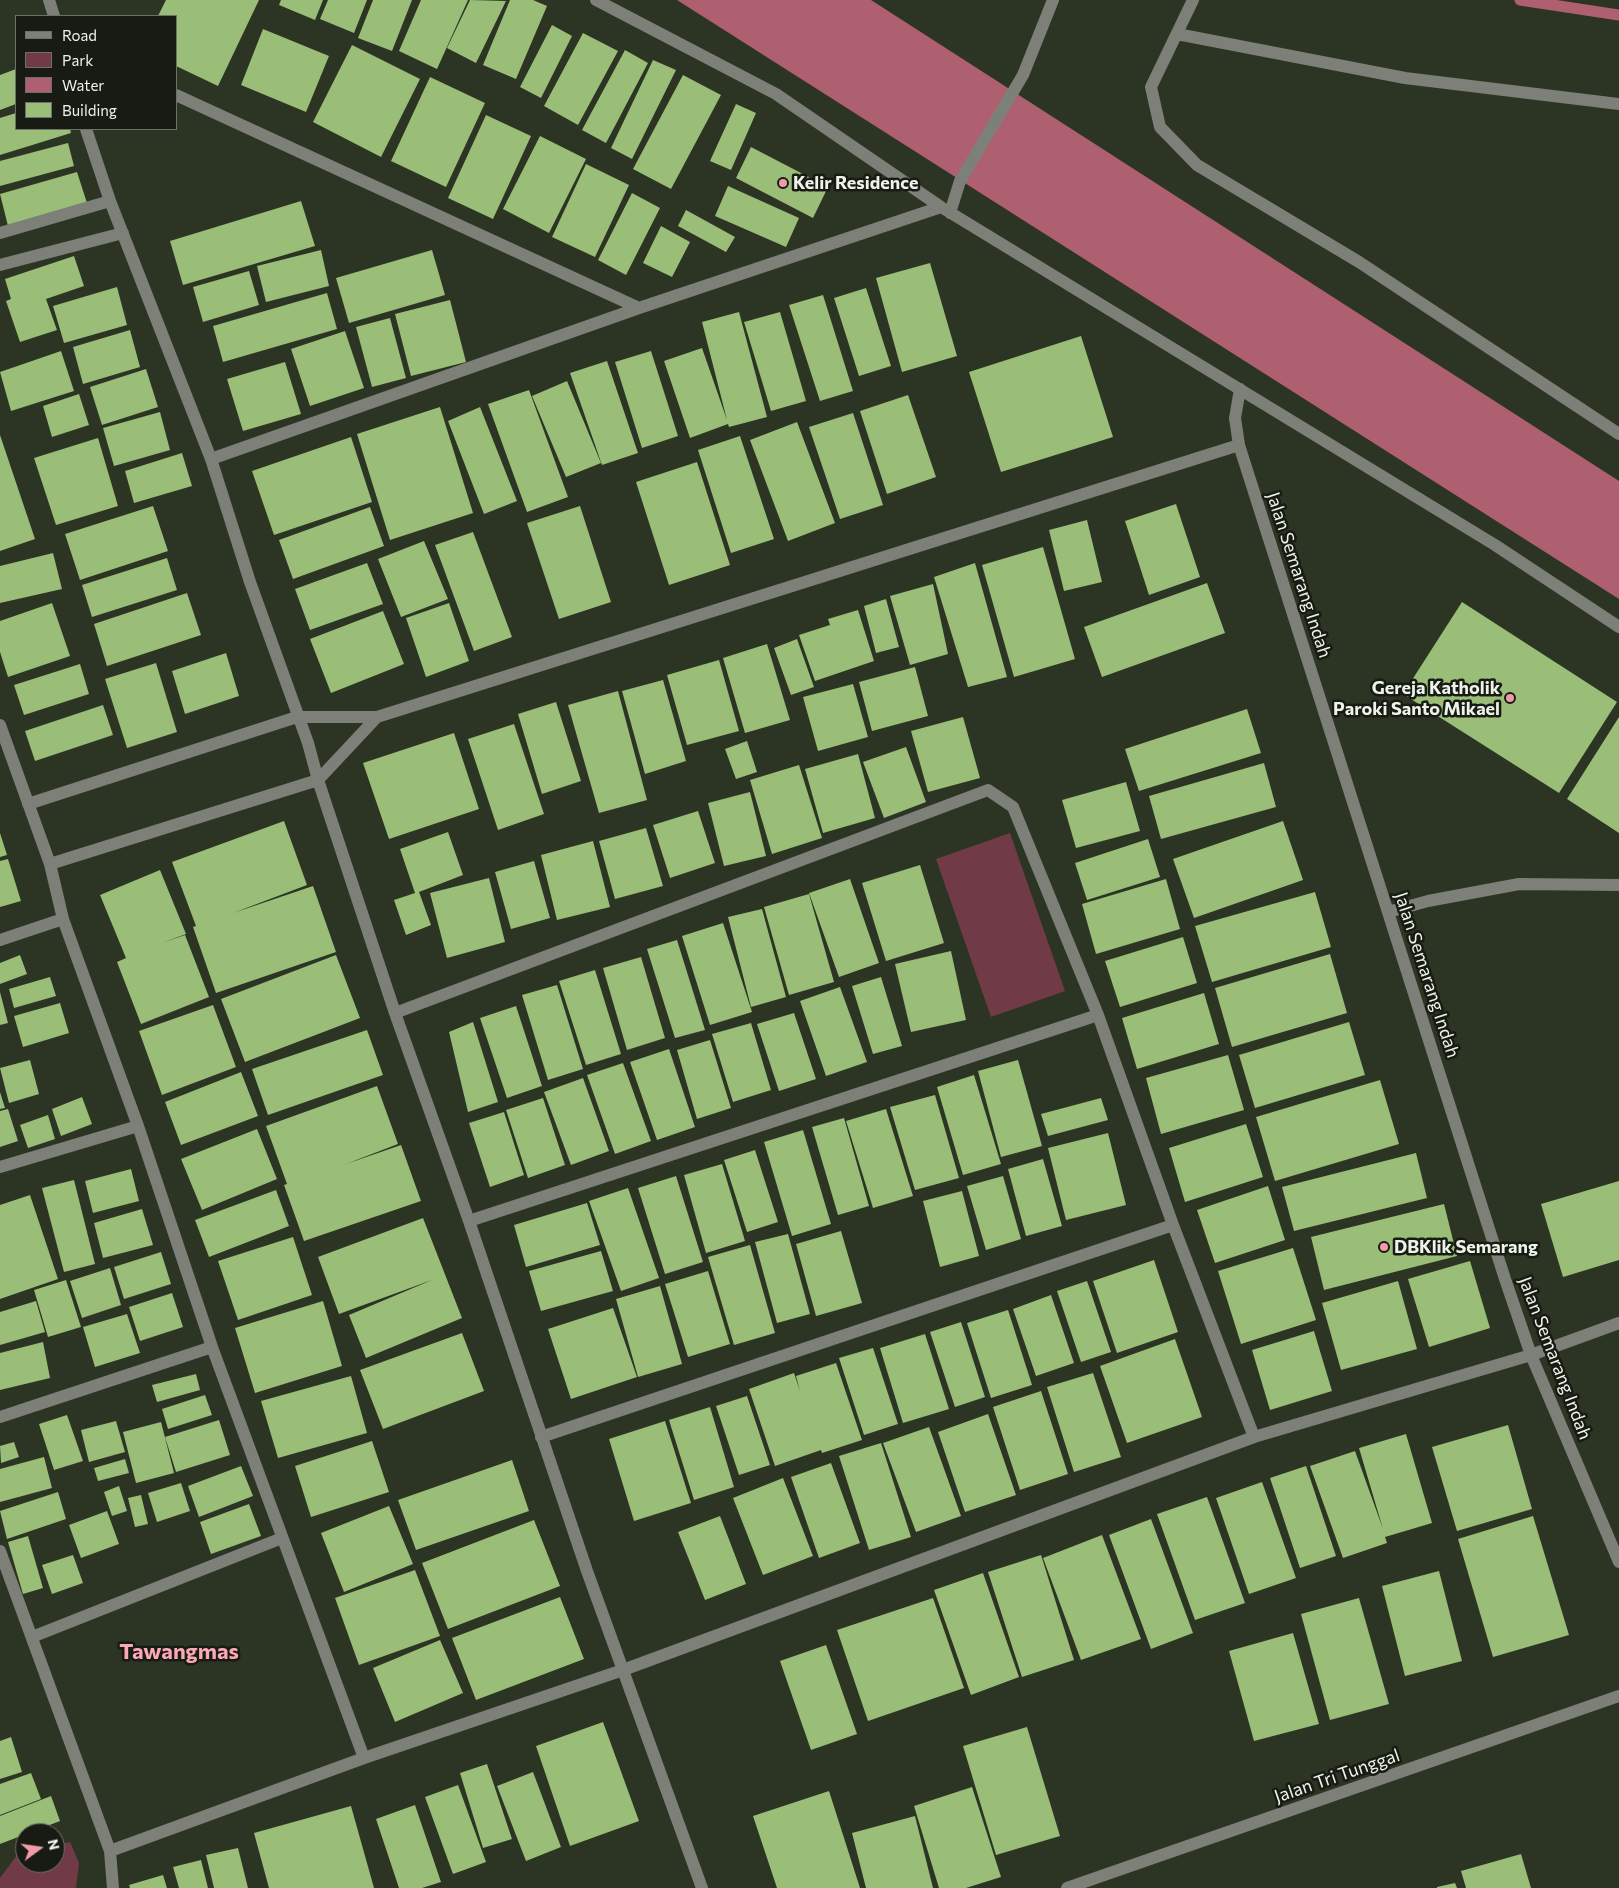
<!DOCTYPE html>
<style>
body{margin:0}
#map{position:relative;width:1619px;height:1888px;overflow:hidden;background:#2c3524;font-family:Commissioner,sans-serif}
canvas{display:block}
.legend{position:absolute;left:15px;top:15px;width:162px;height:115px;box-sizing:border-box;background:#171b13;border:1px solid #6d7168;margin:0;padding:6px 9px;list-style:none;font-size:15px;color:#edf3e8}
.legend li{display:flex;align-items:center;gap:10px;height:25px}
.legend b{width:25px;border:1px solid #6d7168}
.north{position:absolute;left:15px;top:1823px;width:50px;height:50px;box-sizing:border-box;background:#171b13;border:1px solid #6d7168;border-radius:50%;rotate:76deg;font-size:14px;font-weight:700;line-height:20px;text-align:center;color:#edf3e8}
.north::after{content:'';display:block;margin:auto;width:18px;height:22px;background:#f39aaa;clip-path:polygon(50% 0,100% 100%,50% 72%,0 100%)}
</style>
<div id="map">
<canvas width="1619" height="1888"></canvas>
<ul class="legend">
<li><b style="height:6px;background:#7c8078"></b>Road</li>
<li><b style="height:14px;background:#703b46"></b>Park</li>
<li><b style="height:14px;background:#af6070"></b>Water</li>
<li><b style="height:14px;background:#9abd77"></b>Building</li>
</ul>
<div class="north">N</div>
</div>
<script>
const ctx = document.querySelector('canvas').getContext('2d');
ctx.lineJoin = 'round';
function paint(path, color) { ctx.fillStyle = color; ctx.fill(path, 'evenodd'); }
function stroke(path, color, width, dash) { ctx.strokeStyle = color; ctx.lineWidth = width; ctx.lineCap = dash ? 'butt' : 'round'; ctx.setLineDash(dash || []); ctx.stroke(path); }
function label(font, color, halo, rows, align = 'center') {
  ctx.font = font + ' Commissioner,sans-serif'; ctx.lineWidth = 5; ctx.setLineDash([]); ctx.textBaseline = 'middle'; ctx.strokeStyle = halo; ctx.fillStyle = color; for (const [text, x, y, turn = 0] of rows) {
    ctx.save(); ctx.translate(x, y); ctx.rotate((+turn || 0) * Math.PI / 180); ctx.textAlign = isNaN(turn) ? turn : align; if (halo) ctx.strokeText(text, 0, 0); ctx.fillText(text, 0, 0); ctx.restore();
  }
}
const green = new Path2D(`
 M1010 833 1065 991 991 1017 936 859Z
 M70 1842 79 1863 76 1888H0V1878L20 1851 25 1850V1863H55V1845Z`);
const water = new Path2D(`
 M677 0H871L1619 481V599Z`);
const stream = new Path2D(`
 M1520 0 1619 15`);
const building = new Path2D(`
 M166 0H259L218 86 176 66V16H158Z
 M281 0H323L315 20 279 5Z
 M328 0H367L354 33 320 19Z
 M373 0H412L392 51 358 38Z
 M421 0H468L437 69 399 51Z
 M470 0 506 1 476 63 447 48Z
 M510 0H533L547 6 516 79 483 65Z
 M552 25 572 36 541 98 520 87Z
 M263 29 329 56 306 112 241 85Z
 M583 33 618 51 578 125 544 106Z
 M352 45 420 79 381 157 313 122Z
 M625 50 648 63 606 143 582 130Z
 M653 60 676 70 632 159 611 148Z
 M16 69V104L0 110V75Z
 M683 75 721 95 671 189 633 169Z
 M430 77 485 103 446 187 391 161Z
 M736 104 756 113 731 170 710 161Z
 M16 113V129H70L71 133 0 155V118Z
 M486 115 531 136 493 219 448 198Z
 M540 136 586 159 549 233 503 209Z
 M68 143 74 166 0 186V161Z
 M751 147 828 187 813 218 736 178Z
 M586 164 629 185 595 257 552 237Z
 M77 172 87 203 8 226 0 194Z
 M728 186 799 218 786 247 715 216Z
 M632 193 660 208 626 275 598 260Z
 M301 201 315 246 183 285 170 241Z
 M686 210 735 237 726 252 678 226Z
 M661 226 690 242 672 277 643 263Z
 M321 250 329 286 266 302 257 266Z
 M432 250 445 295 349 323 336 278Z
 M74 256 84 286 46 299 57 330 20 342 6 301 11 299 5 279Z
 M930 263 957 356 902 372 876 278Z
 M249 271 259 305 203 322 193 287Z
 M117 287 127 325 64 343 53 306Z
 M866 288 891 366 859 376 834 298Z
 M327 293 337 329 223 362 213 326Z
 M823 295 853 391 820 401 789 305Z
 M450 300 466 362 411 376 395 314Z
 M739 312 767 417 729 427 728 424 690 438 664 361 702 348 727 420 702 322Z
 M780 312 806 401 771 411 744 322Z
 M390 318 406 378 372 387 356 327Z
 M130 330 140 367 83 384 73 347Z
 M345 331 364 388 310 406 291 349Z
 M1081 336 1113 437 1001 472 969 372Z
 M61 351 74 391 11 411 0 372Z
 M651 351 678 436 642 448 615 362Z
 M607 361 638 453 602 465 570 373Z
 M285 362 301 414 243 431 227 379Z
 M146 369 158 407 102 425 90 387Z
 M567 381 601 463 566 477 532 396Z
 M529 390 568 497 527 512 488 404Z
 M79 394 89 425 52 437 43 406Z
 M908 395 936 477 887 494 860 411Z
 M440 407 473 513 390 540 357 434Z
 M480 407 517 501 484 514 448 421Z
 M160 412 170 450 114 466 103 428Z
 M853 413 883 505 840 519 809 427Z
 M797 422 835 523 788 541 750 440Z
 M0 435 35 539 0 551Z
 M740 436 774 539 731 553 698 450Z
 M351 437 372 502 274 535 252 471Z
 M98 438 118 506 56 525 34 458Z
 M182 453 192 486 134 503 125 471Z
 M697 462 730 565 669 585 636 482Z
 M1176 504 1200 577 1149 595 1125 521Z
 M153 506 168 551 80 580 65 534Z
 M580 506 611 602 559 619 527 523Z
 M370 507 384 546 293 579 279 540Z
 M1087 520 1102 582 1064 591 1049 530Z
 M473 532 512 637 474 651 435 545Z
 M424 541 448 599 401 617 378 559Z
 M1043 547 1075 659 1014 677 982 565Z
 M53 553 62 589 0 603V566Z
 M167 558 177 590 92 617 82 585Z
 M367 563 383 604 310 630 295 589Z
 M975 563 1007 677 968 687 934 577Z
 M1207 583 1225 633 1102 677 1084 627Z
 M933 584 948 654 910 665 890 596Z
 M187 593 201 635 107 666 94 624Z
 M886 599 899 647 876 653 864 606Z
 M1462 602 1617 702 1559 793 1403 694Z
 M52 603 70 656 8 677 0 652V621Z
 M449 603 469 661 426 677 406 618Z
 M858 610 874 661 815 681 799 635 830 625 828 619Z
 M383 611 404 664 331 693 310 639Z
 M797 639 814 687 791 695 774 648Z
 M767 644 790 720 745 733 723 658Z
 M226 653 239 696 185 714 172 671Z
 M719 660 739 731 687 745 667 675Z
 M156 663 177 732 127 748 105 679Z
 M80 664 89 694 24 715 14 685Z
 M915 667 928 716 872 731 859 682Z
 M663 680 686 761 645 774 622 691Z
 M853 684 868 737 818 751 803 697Z
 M618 691 647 800 599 813 568 705Z
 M556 702 581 781 542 794 518 714Z
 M103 705 113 735 35 761 25 731Z
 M1247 709 1261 753 1139 791 1125 749Z
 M963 717 980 778 928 792 911 731Z
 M1619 717V833L1567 799Z
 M514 724 544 814 498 830 468 739Z
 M454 733 479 809 389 839 363 763Z
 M747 741 757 772 736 779 725 749Z
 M906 747 926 802 884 818 863 762Z
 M858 754 875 818 823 833 805 769Z
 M1264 763 1276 807 1161 839 1149 796Z
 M799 765 822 838 772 854 750 780Z
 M1126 782 1140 831 1076 848 1062 800Z
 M750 792 766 856 724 866 708 803Z
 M698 811 715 863 670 878 653 825Z
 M284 821 307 885 233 913 313 886 336 952 216 993 193 927 196 926 172 862Z
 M1283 821 1303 880 1194 918 1173 859Z
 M646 828 663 886 615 899 599 841Z
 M448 832 463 875 419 892 431 925 406 935 394 900 415 893 400 849Z
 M0 833 7 855 0 857Z
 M1148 839 1160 877 1087 900 1075 863Z
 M593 841 610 907 557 920 541 855Z
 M8 859 21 901 0 907V861Z
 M534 861 550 918 511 929 495 872Z
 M920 865 944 943 886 961 862 883Z
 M160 870 186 934 162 943 185 935 209 997 141 1024 117 962 126 958 100 895Z
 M489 878 505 942 447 958 430 893Z
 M850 879 879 963 839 977 809 893Z
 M1166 879 1180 929 1096 954 1082 904Z
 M1315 892 1331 947 1212 982 1195 926Z
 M809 894 834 982 789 995 764 907Z
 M762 909 786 997 751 1007 728 917Z
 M723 923 752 1012 710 1025 682 936Z
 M1183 937 1197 983 1120 1007 1105 961Z
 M677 940 705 1030 675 1038 647 949Z
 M951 951 966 1020 911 1032 895 964Z
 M1330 954 1347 1013 1232 1047 1215 988Z
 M20 955 27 974 0 984V963Z
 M336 955 360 1018 245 1062 221 999Z
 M641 957 665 1038 627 1050 603 968Z
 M595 970 621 1054 586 1065 559 981Z
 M50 977 56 996 14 1008 9 989Z
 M881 977 902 1046 873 1054 852 986Z
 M557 985 583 1069 548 1080 522 995Z
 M840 987 867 1062 826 1076 800 1001Z
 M0 992 8 1023 0 1025Z
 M1204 993 1219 1044 1137 1069 1122 1018Z
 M60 1003 69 1033 23 1047 14 1016Z
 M213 1005 236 1067 162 1095 139 1031Z
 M516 1006 542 1086 507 1098 480 1018Z
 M794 1013 816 1079 779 1091 757 1024Z
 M473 1022 498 1102 468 1112 449 1032Z
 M1349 1022 1365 1075 1255 1108 1239 1055Z
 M751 1023 771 1090 733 1102 712 1034Z
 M367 1030 383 1075 268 1115 252 1069Z
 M710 1040 731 1108 697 1119 677 1050Z
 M669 1049 695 1127 657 1140 630 1062Z
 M1228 1055 1244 1110 1161 1134 1146 1078Z
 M30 1060 39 1094 9 1103 0 1068Z
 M1018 1060 1042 1146 1001 1157 978 1071Z
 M623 1063 651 1141 615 1154 587 1075Z
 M241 1072 258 1116 181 1145 165 1102Z
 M974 1075 1001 1164 963 1175 937 1087Z
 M583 1078 609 1151 571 1165 544 1092Z
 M1380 1080 1399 1144 1275 1181 1256 1117Z
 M377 1086 398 1144 346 1164 401 1145 421 1201 304 1241 284 1185 287 1184 266 1126Z
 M0 1092 5 1108 0 1109Z
 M935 1095 959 1178 915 1190 890 1107Z
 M82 1097 92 1124 61 1136 52 1109Z
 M543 1098 565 1165 528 1178 506 1110Z
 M1101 1098 1108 1120 1048 1136 1041 1114Z
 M8 1109 18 1141 0 1147V1111Z
 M886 1109 913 1196 873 1208 846 1121Z
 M504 1112 524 1175 490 1187 469 1123Z
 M48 1115 55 1139 28 1148 20 1125Z
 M844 1118 869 1206 838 1215 812 1127Z
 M1246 1124 1263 1177 1185 1202 1169 1148Z
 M257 1129 277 1179 202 1210 181 1159Z
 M803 1130 831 1224 792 1236 764 1142Z
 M1108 1133 1126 1205 1066 1220 1048 1148Z
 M755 1150 778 1222 747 1232 724 1160Z
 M1416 1153 1427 1198 1294 1231 1282 1187Z
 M1043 1159 1062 1226 1026 1236 1008 1169Z
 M722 1164 745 1241 706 1253 684 1175Z
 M131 1169 139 1201 93 1213 85 1181Z
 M676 1176 703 1262 665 1274 638 1188Z
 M1003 1176 1021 1239 986 1250 967 1186Z
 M74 1180 95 1264 64 1272 42 1188Z
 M1619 1181V1260L1563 1277 1541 1204Z
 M1268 1186 1285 1240 1215 1263 1197 1210Z
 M628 1188 659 1278 621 1291 589 1201Z
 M276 1190 289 1226 209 1257 195 1220Z
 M962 1191 979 1256 940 1267 923 1201Z
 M30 1195 58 1279 0 1299V1205Z
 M587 1203 600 1245 526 1267 514 1225Z
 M1444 1204 1457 1256 1324 1290 1311 1237Z
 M142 1209 153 1245 103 1258 94 1223Z
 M423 1218 462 1318 366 1358 349 1315 432 1280 339 1314 318 1257Z
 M841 1231 862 1303 816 1316 796 1244Z
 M788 1234 810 1314 777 1323 755 1242Z
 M293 1237 312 1295 238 1320 218 1261Z
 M750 1245 775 1333 734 1345 708 1257Z
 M1293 1248 1316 1320 1241 1344 1218 1271Z
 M601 1251 613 1291 541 1311 529 1271Z
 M161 1252 171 1284 124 1299 114 1267Z
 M1154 1260 1178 1332 1117 1353 1093 1281Z
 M1470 1261 1490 1328 1429 1347 1408 1279Z
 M110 1268 121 1305 82 1318 70 1281Z
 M708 1271 730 1344 688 1357 665 1284Z
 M66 1280 81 1327 48 1337 34 1290Z
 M1087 1281 1111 1352 1081 1362 1057 1291Z
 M1398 1281 1417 1349 1341 1370 1322 1303Z
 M660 1286 682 1364 638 1377 616 1299Z
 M172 1293 183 1327 140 1341 129 1307Z
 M1051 1295 1074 1363 1036 1376 1013 1309Z
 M36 1301 45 1332 0 1345V1312Z
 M323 1301 342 1366 255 1393 235 1328Z
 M613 1308 637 1377 571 1399 548 1329Z
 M1008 1310 1032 1385 991 1398 967 1323Z
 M127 1314 140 1353 95 1367 83 1327Z
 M961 1322 985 1397 955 1407 930 1332Z
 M1314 1331 1332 1391 1270 1410 1252 1350Z
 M462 1333 484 1391 383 1429 360 1370Z
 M925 1334 949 1409 903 1423 880 1348Z
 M1175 1339 1202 1417 1127 1443 1100 1366Z
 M43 1342 50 1378 0 1390V1353Z
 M873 1348 898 1424 864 1435 839 1358Z
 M836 1363 862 1440 822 1453 821 1450 775 1466 749 1389 794 1373 800 1391 796 1376Z
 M1093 1373 1121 1457 1074 1472 1047 1387Z
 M196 1374 200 1390 157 1402 152 1385Z
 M351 1376 367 1433 278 1458 261 1401Z
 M1041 1391 1068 1474 1020 1490 993 1407Z
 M205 1395 212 1415 168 1429 162 1409Z
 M747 1396 770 1465 739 1475 716 1406Z
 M710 1407 734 1487 694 1500 669 1420Z
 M988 1414 1016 1495 965 1512 938 1432Z
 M67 1415 83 1461 54 1470 39 1424Z
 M219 1420 230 1455 176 1472 165 1437Z
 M116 1421 125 1452 89 1462 81 1430Z
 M665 1421 691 1503 634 1521 609 1439Z
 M161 1422 174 1473 136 1483 123 1432Z
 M1508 1425 1532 1509 1457 1531 1432 1447Z
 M929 1427 961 1516 916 1532 883 1443Z
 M1406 1434 1432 1523 1385 1537 1387 1543 1343 1558 1310 1466 1355 1451 1383 1529 1359 1448Z
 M372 1441 389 1492 311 1517 295 1466Z
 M14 1442 19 1457 1 1463 0 1446Z
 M881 1443 911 1537 869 1550 839 1456Z
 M44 1457 52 1488 0 1502V1469Z
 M125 1459 129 1473 98 1481 94 1468Z
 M512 1460 529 1511 416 1550 398 1500Z
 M831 1463 860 1543 819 1558 791 1477Z
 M241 1466 253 1496 199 1517 188 1486Z
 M1306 1466 1336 1556 1300 1568 1270 1478Z
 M783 1478 813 1556 763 1575 733 1498Z
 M1262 1482 1296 1578 1249 1594 1216 1498Z
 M181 1483 190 1511 157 1522 148 1493Z
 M119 1486 127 1511 112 1516 104 1492Z
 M58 1492 66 1519 7 1539 0 1511Z
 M141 1495 148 1524 135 1527 128 1498Z
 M1207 1497 1245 1603 1195 1620 1157 1514Z
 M249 1504 261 1536 211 1554 200 1522Z
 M389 1506 413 1564 344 1592 321 1533Z
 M107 1511 119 1544 81 1558 69 1525Z
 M720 1516 746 1584 705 1600 678 1532Z
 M1533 1516 1569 1635 1493 1657 1458 1539Z
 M1151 1519 1193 1633 1151 1649 1109 1535Z
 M534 1520 560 1586 448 1629 422 1563Z
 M1102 1535 1141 1639 1081 1660 1043 1558Z
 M28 1536 43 1588 23 1594 8 1542Z
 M73 1555 83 1583 52 1594 42 1565Z
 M1041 1555 1074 1660 1022 1677 988 1572Z
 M415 1570 440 1636 359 1665 335 1598Z
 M1439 1571 1462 1661 1405 1676 1382 1586Z
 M983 1573 1019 1677 971 1695 934 1590Z
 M560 1597 584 1659 476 1700 452 1638Z
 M933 1598 964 1688 868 1721 837 1630Z
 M1359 1598 1389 1704 1330 1720 1301 1614Z
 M1293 1633 1319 1724 1254 1741 1229 1651Z
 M440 1640 463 1693 395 1722 373 1668Z
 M826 1645 857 1734 811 1750 780 1661Z
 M603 1722 639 1821 570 1846 536 1746Z
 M1027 1727 1060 1836 996 1855 963 1746Z
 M11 1737 22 1772 0 1779V1741Z
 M487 1764 512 1839 483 1848 460 1773Z
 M533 1772 561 1847 526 1861 497 1786Z
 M31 1773 41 1799 0 1815V1784Z
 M458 1785 486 1862 453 1874 425 1797Z
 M972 1787 1001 1877 966 1888H939L914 1806Z
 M829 1791 860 1888H777L753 1816Z
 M51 1796 60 1821 0 1844V1816Z
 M415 1805 441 1882 422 1888H399L376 1819Z
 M351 1806 374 1888H269L254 1833Z
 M915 1816 933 1888H866L852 1833Z
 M238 1848 248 1888H214L206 1855Z
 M1521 1854 1531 1888H1466L1461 1871Z
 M201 1860 208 1888H179L173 1867Z
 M163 1875 167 1888H130L129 1885Z
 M1455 1883 1457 1888H1437V1887Z`);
const minor = new Path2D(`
 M49 0 54 16
 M596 0 776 94 941 207 1495 545 1619 627
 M1193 0 1151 87 1160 127 1197 165 1359 262 1619 434
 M1177 34 1405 78 1619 104
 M176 95 639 308
 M86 129 110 201 211 459 250 582 308 743 318 780 395 1013 469 1221 587 1571 702 1888
 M950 213 960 181 1023 75 1053 0
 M0 233 110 201
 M0 265 123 233
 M1240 389 1235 418 1239 445 1505 1279 1531 1355 1619 1562
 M211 459 639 308 941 207
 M0 725 50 864 63 919 138 1126 212 1347 364 1758
 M28 804 297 717H377L1239 445
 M50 864 318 780 377 717
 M1388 912 1428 901 1519 884 1619 885
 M0 940 63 919
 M395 1013 988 790 1013 807 1098 1015 1173 1225 1254 1437
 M0 1167 138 1126
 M469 1221 1098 1015
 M0 1417 212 1347
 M541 1437 1173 1225
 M0 1551 110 1851 113 1888
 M32 1637 282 1538
 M110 1851 364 1758 623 1670 1254 1437 1531 1355 1619 1323
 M1067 1888 1619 1696`);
const markers = [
 [783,183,5,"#f39aaa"],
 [1510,698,5,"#f39aaa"],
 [1384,1247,5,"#f39aaa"]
];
const poiNames = [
 ["Kelir Residence",793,183],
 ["Gereja Katholik",1500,688,"right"],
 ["Paroki Santo Mikael",1500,709,"right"],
 ["DBKlik Semarang",1394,1247]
];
const streetNames = [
 ["Jalan Semarang Indah",1299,575,72],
 ["Jalan Semarang Indah",1427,975,72],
 ["Jalan Semarang Indah",1555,1358,69],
 ["Jalan Tri Tunggal",1337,1776,-19]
];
const districtNames = [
 ["Tawangmas",179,1652]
];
paint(green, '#703b46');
paint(water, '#af6070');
stroke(stream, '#af6070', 11);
paint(building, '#9abd77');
stroke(minor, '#7c8078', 12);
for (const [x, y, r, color] of markers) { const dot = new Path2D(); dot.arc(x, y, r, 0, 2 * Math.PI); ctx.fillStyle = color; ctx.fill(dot); stroke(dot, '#171b13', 2); }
label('bold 18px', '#edf3e8', '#171b13', poiNames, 'left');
label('18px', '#edf3e8', '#171b13', streetNames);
label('bold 22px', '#fca9b7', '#171b13', districtNames);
</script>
